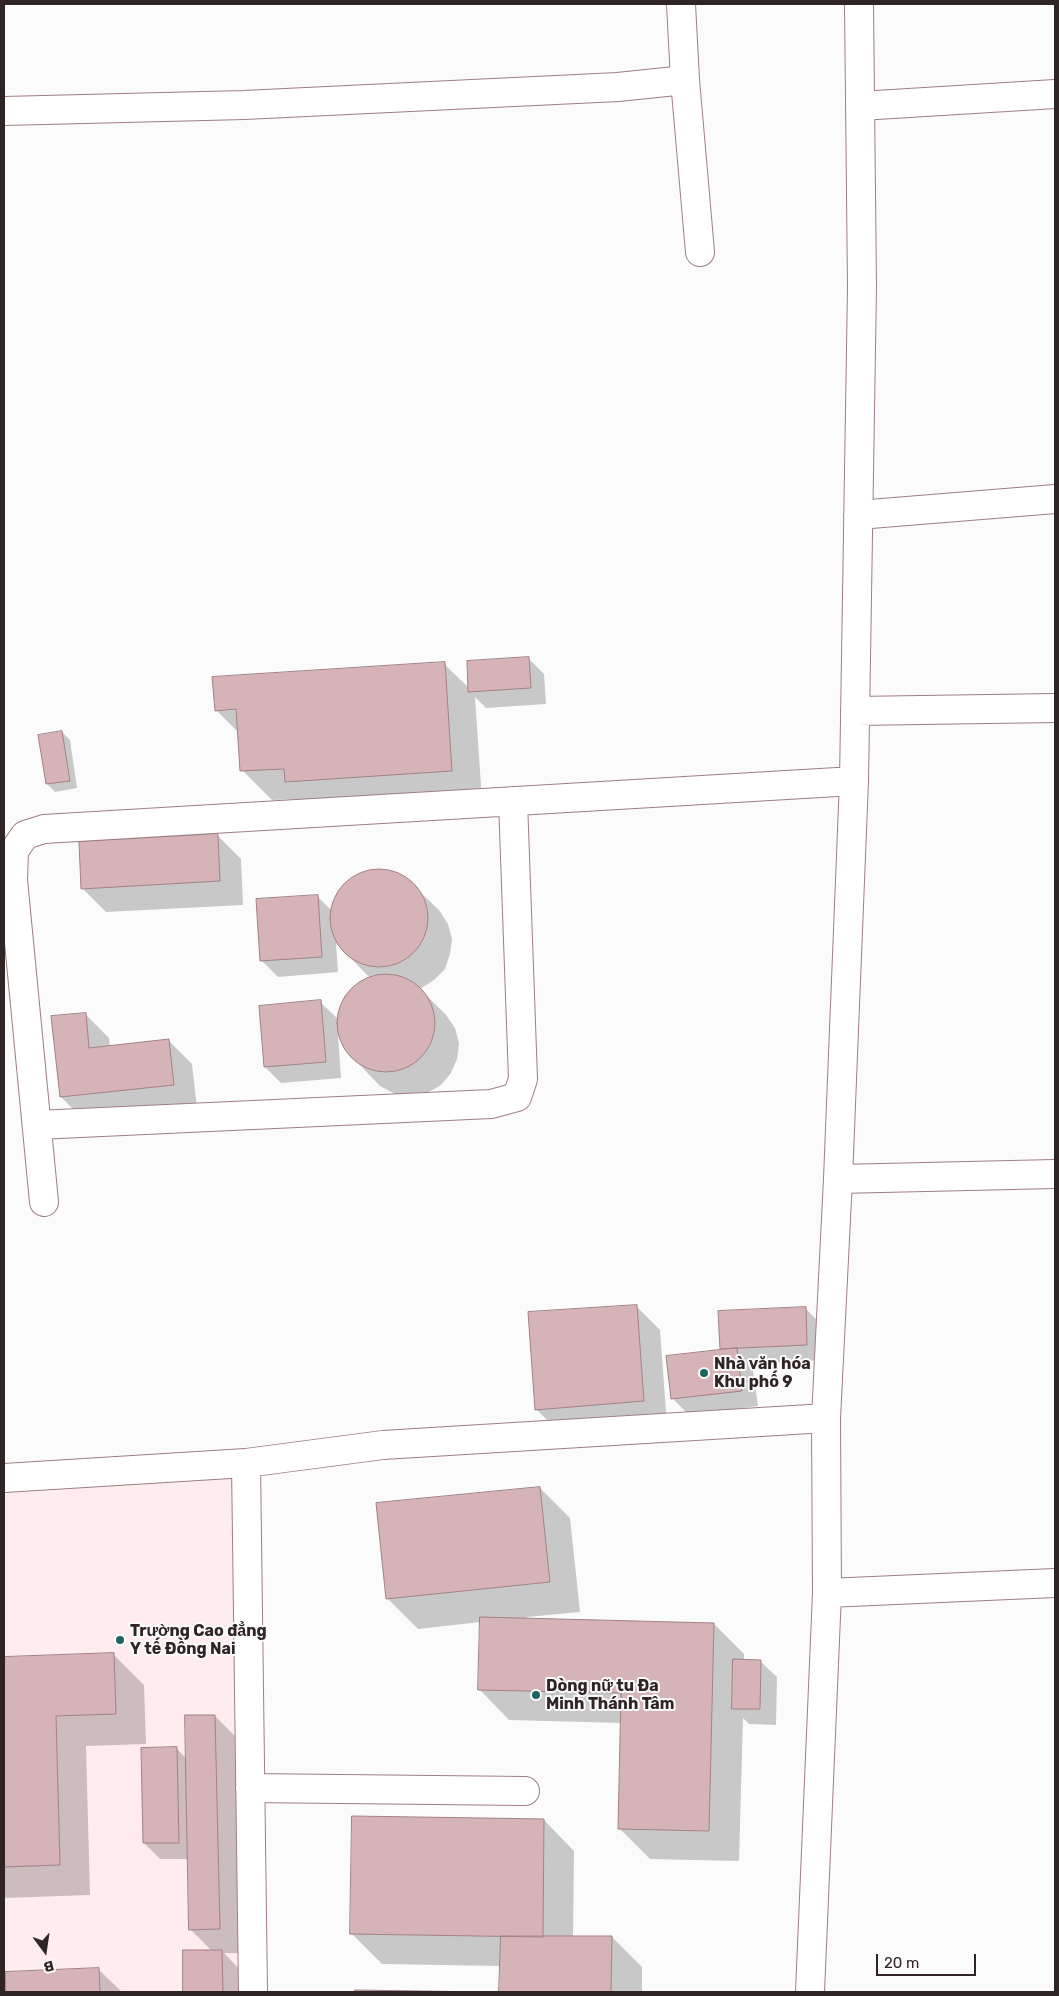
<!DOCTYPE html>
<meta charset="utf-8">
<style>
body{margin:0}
#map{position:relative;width:1059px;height:1996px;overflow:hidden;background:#fbfbfb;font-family:Rubik,sans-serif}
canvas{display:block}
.frame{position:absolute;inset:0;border:5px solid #312425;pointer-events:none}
.north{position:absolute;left:20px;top:1926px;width:50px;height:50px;-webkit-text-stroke:4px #fbfbfb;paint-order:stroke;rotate:166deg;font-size:14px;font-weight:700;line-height:20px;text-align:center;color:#312425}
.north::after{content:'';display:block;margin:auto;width:18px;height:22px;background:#312425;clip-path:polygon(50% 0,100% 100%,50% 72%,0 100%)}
.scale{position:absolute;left:876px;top:1954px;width:100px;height:22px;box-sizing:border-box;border:2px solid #312425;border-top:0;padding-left:6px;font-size:15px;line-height:18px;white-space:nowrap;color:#312425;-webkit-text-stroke:4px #fbfbfb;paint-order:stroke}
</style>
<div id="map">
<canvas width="1059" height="1996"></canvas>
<div class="frame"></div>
<div class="north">B</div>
<div class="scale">20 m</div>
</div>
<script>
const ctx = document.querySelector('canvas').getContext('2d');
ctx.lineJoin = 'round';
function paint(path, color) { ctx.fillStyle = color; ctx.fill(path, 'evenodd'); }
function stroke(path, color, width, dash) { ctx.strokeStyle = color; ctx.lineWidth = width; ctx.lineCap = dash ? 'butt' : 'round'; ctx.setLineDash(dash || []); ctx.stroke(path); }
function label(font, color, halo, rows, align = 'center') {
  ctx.font = font + ' Rubik,sans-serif'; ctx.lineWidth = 4; ctx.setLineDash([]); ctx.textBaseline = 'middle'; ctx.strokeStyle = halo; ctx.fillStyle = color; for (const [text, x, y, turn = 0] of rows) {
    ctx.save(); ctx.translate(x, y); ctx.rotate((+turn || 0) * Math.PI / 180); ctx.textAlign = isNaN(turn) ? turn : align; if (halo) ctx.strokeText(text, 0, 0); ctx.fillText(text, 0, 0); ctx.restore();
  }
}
const built = new Path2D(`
 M234 1475 242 1992H4V1489Z`);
const shadow = new Path2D(`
 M528 658 544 674 546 704 486 708 475 697 482 801 316 812 303 799 272 800 242 770 239 733 216 710 444 664 470 689Z
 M62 732 70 740 77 788 55 792 47 784Z
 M217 835 241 859 243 905 106 912 83 889Z
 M373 870 388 871 403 876 439 910 448 924 452 939 450 954 445 969 434 980 420 989 446 1015 455 1028 459 1043 457 1059 451 1073 441 1085 427 1093 411 1096 395 1094 380 1086 356 1061 345 1049 338 1035 341 1078 281 1083 265 1067 320 1002 337 1018 342 1002 351 989 370 978 336 943 338 972 278 977 262 961 317 896 331 910 335 898 345 884 357 875Z
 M85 1014 109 1038 110 1047 169 1041 192 1064 197 1108 85 1121 61 1097 52 1017Z
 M636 1306 660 1330 667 1425 560 1433 536 1409Z
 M805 1308 822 1325 823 1360 752 1364 758 1406 689 1415 672 1398 667 1357 721 1350 719 1313Z
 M540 1488 570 1518 580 1612 527 1617V1619L714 1624 744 1654V1661H760L777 1677 776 1725 749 1724 743 1718 739 1861 650 1859 619 1828 622 1723 509 1720 479 1689 481 1622 418 1629 387 1598Z
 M114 1655 144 1685 146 1744 86 1746 90 1895 4 1898V1658Z
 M215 1716 239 1740 244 1953H224L245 1975 246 1992H185L184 1951H212L191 1930 189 1859H160L144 1843 177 1749 187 1759Z
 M544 1820 574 1851 573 1938 612 1937 642 1967V1992H501V1966L382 1964 352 1934Z
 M98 1969 122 1992H4V1986L7 1989Z
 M356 1991 427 1992H356Z`);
const building = new Path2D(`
 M529 657 531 688 468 692 467 661Z
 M445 662 452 771 285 782 284 769 240 771 236 709 215 711 212 677Z
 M62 731 70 781 46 784 38 735Z
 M218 834 220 881 81 889 79 842Z
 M330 918a49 49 0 1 1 98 0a49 49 0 1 1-98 0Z
 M318 895 322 957 260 961 256 899Z
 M337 1023a49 49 0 1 1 98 0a49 49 0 1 1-98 0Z
 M321 1000 326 1062 264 1067 259 1006Z
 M86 1013 89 1048 169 1039 174 1085 60 1097 51 1016Z
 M637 1305 644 1401 535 1410 528 1312Z
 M806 1307 807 1345 720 1349 718 1311Z
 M737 1348 742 1391 671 1399 666 1356Z
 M540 1487 550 1582 386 1599 376 1503Z
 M480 1617 714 1623 709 1831 618 1829 621 1693 478 1690Z
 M114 1653 116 1714 56 1716 60 1865 4 1867V1657Z
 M733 1659 761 1660 760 1709H732Z
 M185 1715H215L220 1929 189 1930Z
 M177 1747 179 1843H143L141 1748Z
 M352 1816 544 1819 543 1937 350 1934Z
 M501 1936H612L611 1992H499Z
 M183 1950H222L223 1992H183Z
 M99 1968 100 1992H6L5 1972Z
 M355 1990 488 1992H355Z`);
const minor = new Path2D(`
 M685 80 700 252
 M860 106 1055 94
 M4 111 244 105 618 87 685 80 681 4
 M858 515 1055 499
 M855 711 1055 708
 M37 1125 491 1104 517 1097 523 1079 513 801
 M838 1179 1055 1174
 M44 1202 13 880 14 851 25 835 44 829 854 781
 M246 1463 253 1992
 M4 1478 246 1463 383 1445 826 1418
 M827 1593 1055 1583
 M250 1788 525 1791
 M810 1992 827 1593 826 1418 838 1179 854 781 862 287 859 4`);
const markers = [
 [704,1373,5,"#186561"],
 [120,1640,5,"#186561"],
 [536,1695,5,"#186561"]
];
const poiNames = [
 ["Nhà văn hóa",714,1364],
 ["Khu phố 9",714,1382],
 ["Trường Cao đẳng",130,1631],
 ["Y tế Đồng Nai",130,1649],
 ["Dòng nữ tu Đa",546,1686],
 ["Minh Thánh Tâm",546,1704]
];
paint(built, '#ffecee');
paint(shadow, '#0003');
paint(building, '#d6b3b7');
stroke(building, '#a28185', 1);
stroke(minor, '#9e7e82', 30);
stroke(minor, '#fff', 28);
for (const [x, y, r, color] of markers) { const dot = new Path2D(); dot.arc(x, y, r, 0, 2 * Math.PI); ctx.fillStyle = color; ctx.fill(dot); stroke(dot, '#fbfbfb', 2); }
label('bold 16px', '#312425', '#fbfbfb', poiNames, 'left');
</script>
